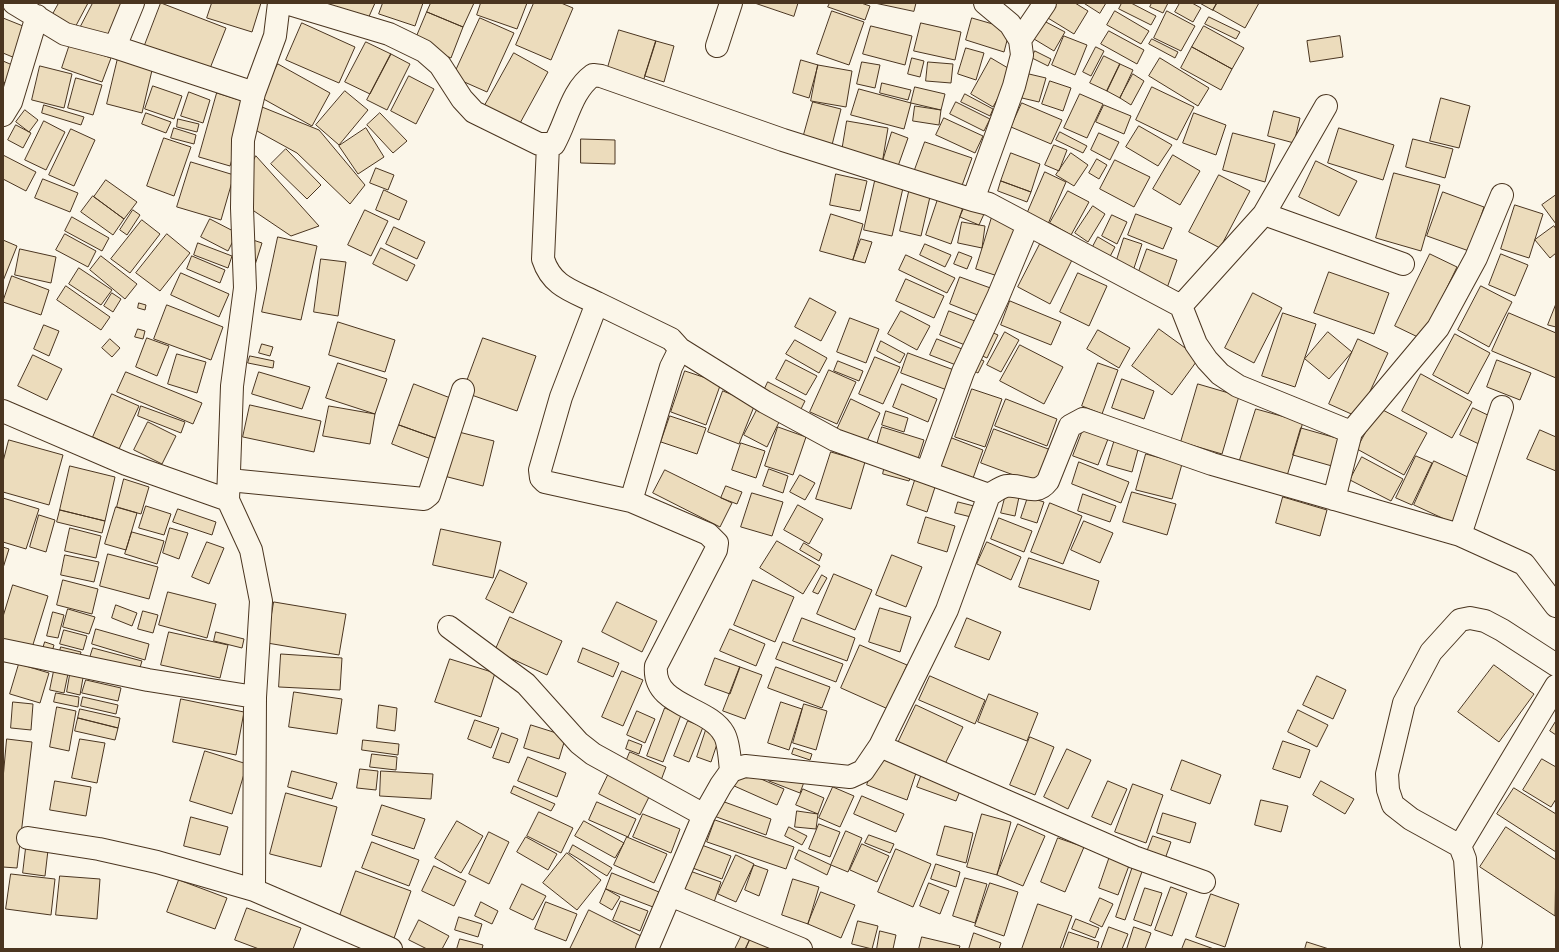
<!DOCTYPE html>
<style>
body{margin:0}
#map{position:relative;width:1559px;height:952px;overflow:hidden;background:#fbf6e9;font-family:Barlow,sans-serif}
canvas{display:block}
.frame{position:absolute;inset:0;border:4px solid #4a3520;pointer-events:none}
</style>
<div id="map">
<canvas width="1559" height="952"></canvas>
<div class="frame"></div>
</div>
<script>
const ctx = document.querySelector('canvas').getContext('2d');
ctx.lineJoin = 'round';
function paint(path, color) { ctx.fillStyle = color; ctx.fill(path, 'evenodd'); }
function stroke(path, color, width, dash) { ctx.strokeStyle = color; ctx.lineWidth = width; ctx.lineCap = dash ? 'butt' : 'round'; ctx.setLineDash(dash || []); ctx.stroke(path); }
const building = new Path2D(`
 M59 3H88L71 35 48 23Z
 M93 3H132L111 44 80 28Z
 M161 3 226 28 207 76 143 50Z
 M212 3H261L252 32 207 18Z
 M331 3H375L367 21 330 6Z
 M383 3H423L415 26 379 14Z
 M431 3H474L463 27 427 12Z
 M481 3H527L517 29 477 15Z
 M534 3H561L573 8 551 60 516 45Z
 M755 3H798L794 16Z
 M830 3H861L870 6 865 20 828 7Z
 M875 3H916L914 11Z
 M1050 3H1075L1088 11 1074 34 1043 15Z
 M1084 3H1106L1100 13Z
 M1122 3H1131L1156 16 1151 25 1119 9Z
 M1152 3H1168L1163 13 1150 7Z
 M1180 3H1192L1201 8 1193 22 1175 12Z
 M1200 3H1217L1213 10Z
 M1217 3H1259L1245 28 1213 10Z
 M832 11 864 22 849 65 817 54Z
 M1115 11 1149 31 1141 44 1107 25Z
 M1167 11 1195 26 1181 51 1154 38Z
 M427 12 463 27 451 58 414 43Z
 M1209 17 1240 32 1236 39 1205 24Z
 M3 18 28 28 15 58 3 53Z
 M480 18 514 33 487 92 453 77Z
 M972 18 1010 29 1004 52 966 40Z
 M1044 21 1065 32 1054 51 1034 39Z
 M302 23 355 47 339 83 286 60Z
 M921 23 961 32 955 60 914 51Z
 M871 26 912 36 905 65 863 54Z
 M1204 26 1244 48 1232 69 1192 47Z
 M619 30 656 41 642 85 606 74Z
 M1109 31 1144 50 1137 64 1101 44Z
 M1064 36 1087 45 1075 75 1052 65Z
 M1340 36 1343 57 1310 62 1307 41Z
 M1152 39 1178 52 1175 58 1149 44Z
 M656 41 674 46 664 82 645 76Z
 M366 42 391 54 370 94 345 82Z
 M70 44 111 58 102 82 62 68Z
 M1096 47 1104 51 1091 76 1083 72Z
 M1192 47 1232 69 1221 90 1181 68Z
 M966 48 984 53 976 80 958 74Z
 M1035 51 1051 59 1048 66 1032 58Z
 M514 53 548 72 519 125 484 107Z
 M391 54 410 64 387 110 367 100Z
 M1104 56 1120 64 1107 91 1090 83Z
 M118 58 153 66 142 113 107 104Z
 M912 58 924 61 920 77 908 74Z
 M991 58 1013 71 993 107 971 94Z
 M1160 58 1209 88 1198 106 1149 76Z
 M801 60 818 65 809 98 793 93Z
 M3 61 17 67 10 84 3 82Z
 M862 62 880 65 875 88 857 84Z
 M928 62 953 64 951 83 926 81Z
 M278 64 330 93 312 126 260 97Z
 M1120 64 1133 70 1120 98 1107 91Z
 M818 65 852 71 846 107 811 101Z
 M40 66 72 74 64 108 32 100Z
 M1029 74 1046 78 1039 102 1022 98Z
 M1133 74 1144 81 1131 105 1120 98Z
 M409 76 434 89 416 124 391 111Z
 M76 78 102 85 93 115 68 108Z
 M1050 81 1071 88 1063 111 1042 104Z
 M882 83 911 90 908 100 880 93Z
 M153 86 182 96 174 119 145 109Z
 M915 87 945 94 941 110 911 103Z
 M1152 87 1194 107 1177 140 1136 120Z
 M859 89 911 103 904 129 851 115Z
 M345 91 368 110 339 145 316 125Z
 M189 92 210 100 203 123 181 116Z
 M217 93 249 103 230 166 199 157Z
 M965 94 993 109 990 116 961 102Z
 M1080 94 1103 104 1087 138 1064 128Z
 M1441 98 1470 106 1459 148 1430 141Z
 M813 102 841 109 832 145 803 138Z
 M956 102 990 119 984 131 950 114Z
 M1022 103 1062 120 1051 144 1011 127Z
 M44 105 84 117 81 125 42 113Z
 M1104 105 1131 116 1124 134 1096 122Z
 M915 106 941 110 939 125 913 121Z
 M262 107 319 130 365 185 350 204 297 153 248 126Z
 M25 110 38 120 29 132 16 122Z
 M1274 111 1300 118 1294 143 1268 136Z
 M146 113 171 122 166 133 142 124Z
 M380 113 407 141 393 153 367 125Z
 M1194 113 1226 125 1216 155 1183 143Z
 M944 118 983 136 975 153 936 135Z
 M178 119 199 124 197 132 177 127Z
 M44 121 65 132 46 170 25 160Z
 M847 121 888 128 882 164 841 157Z
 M16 125 31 133 23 148 8 140Z
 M1139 126 1172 145 1158 166 1126 147Z
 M174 128 196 135 194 144 171 138Z
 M366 128 384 157 358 174 339 146Z
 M1339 128 1394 145 1383 180 1328 163Z
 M71 129 95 140 74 186 49 175Z
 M892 132 908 138 897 169 882 164Z
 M1060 132 1087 146 1083 153 1056 140Z
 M1099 133 1119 142 1110 160 1091 150Z
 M1233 133 1275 144 1265 182 1223 170Z
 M164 138 191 147 174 196 147 186Z
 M581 139 615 140V164L581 163Z
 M1413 139 1453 149 1445 178 1406 167Z
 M925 142 972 158 960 191 913 175Z
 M1054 145 1067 150 1059 171 1045 165Z
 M286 149 321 185 307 199 271 164Z
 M1011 153 1040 164 1031 192 1001 181Z
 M1071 153 1088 165 1074 186 1056 175Z
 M3 155 36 172 26 191 3 179Z
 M1173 155 1200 171 1180 205 1153 189Z
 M256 156 319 226 291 236 251 209 247 173Z
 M1097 159 1107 165 1099 179 1089 173Z
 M1115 160 1150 177 1134 207 1100 189Z
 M1316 161 1357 181 1339 216 1299 197Z
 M191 162 234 175 221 220 177 207Z
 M376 168 394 175 388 190 370 183Z
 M1045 172 1066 182 1048 224 1027 214Z
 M1394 173 1440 185 1421 251 1376 238Z
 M836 174 867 181 860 211 830 205Z
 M1219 175 1250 191 1220 248 1189 232Z
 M43 179 78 193 70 212 35 198Z
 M106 180 137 202 124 219 94 197Z
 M875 181 903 188 892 236 864 230Z
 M1001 181 1031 192 1027 202 998 191Z
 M911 183 932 188 921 236 900 231Z
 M384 190 407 201 399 220 376 210Z
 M1068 191 1089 202 1071 235 1050 223Z
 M1443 192 1484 207 1469 251 1427 236Z
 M1556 195V224L1542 205Z
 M93 196 124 219 113 235 81 212Z
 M938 199 963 207 951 244 926 235Z
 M1515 205 1543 214 1529 258 1501 249Z
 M965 206 984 214 979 225 960 217Z
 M1093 206 1105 214 1088 242 1075 233Z
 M133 210 140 215 127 235 120 230Z
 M365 210 388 221 371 256 348 245Z
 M831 214 863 224 853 260 820 251Z
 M1136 214 1172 228 1163 249 1128 235Z
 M1112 215 1127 222 1117 244 1102 236Z
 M72 217 109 238 102 251 65 231Z
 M992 217 1021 227 1004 278 976 269Z
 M210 219 237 233 228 251 201 237Z
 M142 220 160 234 130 273 111 259Z
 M962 222 985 226 982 248 958 243Z
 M1554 226 1556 229V253L1550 258 1535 240Z
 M394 227 425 242 417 259 386 244Z
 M65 234 96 251 88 267 56 250Z
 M167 234 190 253 160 291 136 273Z
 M278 237 317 246 301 320 262 312Z
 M1098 237 1115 247 1106 264 1089 254Z
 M1124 238 1142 244 1133 271 1115 266Z
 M861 239 872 242 865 263 853 260Z
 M3 240 17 246 3 281Z
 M253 240 262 243 255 265Z
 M198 243 232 256 228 268 194 255Z
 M925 244 951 255 945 267 920 255Z
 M1040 244 1072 260 1050 304 1018 287Z
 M381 248 415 265 407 281 373 264Z
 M20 249 56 257 51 283 15 275Z
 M1147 249 1177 260 1167 288 1137 277Z
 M959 252 972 257 967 269 954 264Z
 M1430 254 1457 267 1422 339 1395 326Z
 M1501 254 1528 265 1515 296 1489 285Z
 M906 255 955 278 947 293 899 270Z
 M101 256 137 284 125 299 90 270Z
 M192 256 225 270 220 283 187 269Z
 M321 259 346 262 338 316 314 312Z
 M79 268 112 290 101 305 69 284Z
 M1329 272 1389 293 1374 334 1314 313Z
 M181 273 229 294 219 317 171 295Z
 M1078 273 1107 286 1089 326 1060 312Z
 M12 276 49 290 41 315 3 302Z
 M960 277 996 290 985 318 950 304Z
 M906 279 944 296 934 318 896 301Z
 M66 286 110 317 101 330 57 300Z
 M1481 286 1512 302 1489 347 1458 330Z
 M112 293 121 299 113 312 104 306Z
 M1253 293 1282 308 1254 363 1225 348Z
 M810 298 836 312 821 341 795 327Z
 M1010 301 1061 322 1051 345 1001 325Z
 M139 303 146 305 145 310 138 308Z
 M1556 304V327L1548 325Z
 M167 305 223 327 211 360 154 339Z
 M901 311 930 326 917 350 888 334Z
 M949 311 980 323 970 347 940 335Z
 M1283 313 1316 324 1295 387 1262 376Z
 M1509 313 1556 333V378L1492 351Z
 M850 318 879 329 866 363 837 352Z
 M338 322 395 340 385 372 329 355Z
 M44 325 59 331 49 356 34 349Z
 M138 329 145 331 143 339 135 337Z
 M1159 329 1199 358 1172 395 1132 366Z
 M1098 330 1130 348 1119 368 1087 349Z
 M989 331 998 335 987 358 978 354Z
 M1005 332 1019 340 1001 372 987 365Z
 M1328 332 1352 352 1329 379 1305 359Z
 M1455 334 1490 353 1468 394 1433 375Z
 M147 338 169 346 157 376 136 367Z
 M483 338 536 356 517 411 463 392Z
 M110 339 120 348 112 357 102 348Z
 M937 339 962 349 956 365 930 355Z
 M1358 339 1388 353 1358 417 1329 404Z
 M795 340 827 358 819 373 786 354Z
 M881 341 905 354 900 363 877 351Z
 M262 344 273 347 270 356 259 353Z
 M1020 345 1063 367 1044 404 1000 381Z
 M908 353 954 370 947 390 901 373Z
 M177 354 206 362 197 393 168 384Z
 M33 355 62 369 47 400 18 386Z
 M250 356 274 361 273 368 248 363Z
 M875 357 900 367 883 404 859 394Z
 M976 357 984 361 978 373 970 369Z
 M786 360 817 376 806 395 776 379Z
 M1497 360 1531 373 1520 400 1487 387Z
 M838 361 863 371 859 381 834 371Z
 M338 363 387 379 375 414 326 398Z
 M1098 363 1118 370 1102 414 1082 406Z
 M829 370 856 382 837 424 810 412Z
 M685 371 721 383 706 425 671 412Z
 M126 372 202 403 193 424 117 392Z
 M259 372 310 387 302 409 252 394Z
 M1421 374 1472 402 1452 438 1402 411Z
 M1122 379 1154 391 1144 419 1112 408Z
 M768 382 805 401 797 417 760 399Z
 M414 384 453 399 438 439 399 425Z
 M902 384 937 399 928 422 893 407Z
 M1198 384 1239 396 1222 454 1181 442Z
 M972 389 1002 399 985 447 955 437Z
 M723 391 755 404 739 444 708 432Z
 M112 394 139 406 119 449 93 437Z
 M851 399 880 413 864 447 835 434Z
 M1006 399 1057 419 1047 446 995 426Z
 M250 405 321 421 314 452 243 437Z
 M141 406 185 422 181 433 138 416Z
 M329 406 375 414 370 444 323 436Z
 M758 408 780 420 767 447 744 435Z
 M1379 408 1427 433 1404 475 1357 449Z
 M1473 408 1494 418 1481 445 1460 435Z
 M1256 409 1303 422 1287 476 1239 463Z
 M886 411 908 418 904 432 882 425Z
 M670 416 706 428 697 454 661 442Z
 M148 422 176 436 162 464 134 450Z
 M399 425 438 439 431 459 392 444Z
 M778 427 806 437 793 475 765 466Z
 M882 427 924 440 916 465 875 452Z
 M1301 428 1347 441 1339 468 1293 455Z
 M994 429 1051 450 1038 484 981 463Z
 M451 430 494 441 483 486 440 475Z
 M1083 430 1108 439 1098 465 1073 456Z
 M1540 430 1556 437V471L1527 459Z
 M944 435 983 450 972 481 933 466Z
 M1115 439 1139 446 1132 472 1107 465Z
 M9 440 63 455 49 505 3 492V462Z
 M741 443 765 451 756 478 732 470Z
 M831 452 865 462 851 509 816 499Z
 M1146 454 1182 464 1172 499 1136 490Z
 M1416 456 1432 463 1412 505 1396 498Z
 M1362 457 1403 479 1391 501 1350 480Z
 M1434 461 1472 479 1453 523 1414 505Z
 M1079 462 1129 482 1121 503 1072 484Z
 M885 465 912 472 909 481 883 474Z
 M70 466 115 477 105 521 60 510Z
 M769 469 788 476 783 493 763 486Z
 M665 470 732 503 720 527 653 493Z
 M917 474 937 481 927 512 907 505Z
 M800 475 815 483 805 500 790 492Z
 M124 479 149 487 141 514 117 507Z
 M726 486 742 492 737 504 721 498Z
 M1132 492 1176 504 1167 535 1123 522Z
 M752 493 783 502 772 536 741 527Z
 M1006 494 1019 497 1015 516 1001 513Z
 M1083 494 1116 506 1110 522 1078 511Z
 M1028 497 1044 502 1037 523 1021 518Z
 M1283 497 1327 510 1320 536 1276 523Z
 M3 498 39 509 26 549 3 542Z
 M958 502 974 506 971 517 955 513Z
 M1050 503 1082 516 1063 564 1031 552Z
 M798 505 823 519 809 544 784 530Z
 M146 506 171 514 164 535 139 528Z
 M116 507 137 513 126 550 105 544Z
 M178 509 216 522 212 535 173 522Z
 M60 510 105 521 102 533 57 522Z
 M39 515 55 520 46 552 30 547Z
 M926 517 955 526 947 552 918 543Z
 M999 518 1032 531 1024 552 991 539Z
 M1084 521 1113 533 1100 563 1071 550Z
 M70 528 101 536 96 558 65 551Z
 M170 528 188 533 179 559 163 553Z
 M441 529 501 542 493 578 433 565Z
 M132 532 164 541 157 564 125 554Z
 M777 541 820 566 803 594 760 568Z
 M207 542 224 548 209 584 192 577Z
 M987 542 1021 557 1011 580 977 564Z
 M804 543 822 554 819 561 800 550Z
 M3 547 9 549 3 568Z
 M108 554 158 567 149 599 100 586Z
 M65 555 99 562 94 582 61 575Z
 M892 555 922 567 906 607 876 595Z
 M1029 558 1099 581 1090 610 1019 587Z
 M500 570 527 583 513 613 486 599Z
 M834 574 872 590 855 630 817 614Z
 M822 575 827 578 818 594 813 592Z
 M63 580 98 589 92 614 57 605Z
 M753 580 794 597 775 642 734 625Z
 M13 585 48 596 31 651 3 642V617Z
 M168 592 216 604 207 638 159 625Z
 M274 602 346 614 339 655 267 643Z
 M617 602 657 621 642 652 602 632Z
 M116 605 137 613 132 626 112 618Z
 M880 608 911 617 900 652 869 642Z
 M68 609 95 617 89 634 63 627Z
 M143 611 158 615 153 633 138 629Z
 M53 612 64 615 58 638 47 636Z
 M510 617 562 641 547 675 495 651Z
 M802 618 855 638 847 661 793 641Z
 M967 618 1001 632 989 660 955 647Z
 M96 629 149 644 145 660 92 644Z
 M730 629 765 644 756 666 720 651Z
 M64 630 87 636 83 650 60 644Z
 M169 632 228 645 220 678 161 665Z
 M216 632 244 639 242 648 214 641Z
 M45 642 54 645 51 655 42 652Z
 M783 642 843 664 836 682 776 659Z
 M860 645 907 665 888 709 841 688Z
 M61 647 81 652 79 660 59 655Z
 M93 648 142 661 138 674 89 661Z
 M583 648 619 663 613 677 578 662Z
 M281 654 342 658 340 690 279 687Z
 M715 658 740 667 730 694 705 685Z
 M450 659 495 673 481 717 435 702Z
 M19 664 49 673 40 703 10 694Z
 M1494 665 1534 694 1499 742 1458 712Z
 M55 666 69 669 64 693 50 690Z
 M740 667 762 675 745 719 723 711Z
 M776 667 830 687 822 708 768 688Z
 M71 669 84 672 80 695 67 692Z
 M622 671 643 680 623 726 602 717Z
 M930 676 985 700 975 724 919 700Z
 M1317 676 1346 690 1333 719 1303 705Z
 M86 680 121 688 118 701 82 693Z
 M294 692 342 699 337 734 289 727Z
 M56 693 79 697 78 707 54 702Z
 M989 694 1038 713 1027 741 978 722Z
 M83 697 118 705 116 714 81 706Z
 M181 699 244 712 236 755 173 742Z
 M13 702 33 704 31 730 11 728Z
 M781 702 802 709 789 750 768 743Z
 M804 704 827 711 816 750 793 743Z
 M379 705 397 708 395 731 377 728Z
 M916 705 963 727 945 764 898 743Z
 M57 707 76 711 69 751 50 747Z
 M665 708 681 715 663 762 647 756Z
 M80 709 120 718 118 728 78 718Z
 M1298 710 1328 725 1317 747 1288 732Z
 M637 711 655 719 645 743 627 735Z
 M78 718 118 728 115 740 75 731Z
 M475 720 499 728 491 748 468 739Z
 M688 721 703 727 689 762 674 756Z
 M1556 721V735L1550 731Z
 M531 725 566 736 559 759 524 748Z
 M706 730 720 735 711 762 697 757Z
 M502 733 518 739 509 763 493 758Z
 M1030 737 1054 747 1035 795 1010 785Z
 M7 739 32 742 17 868 3 867V779Z
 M80 739 105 743 97 783 72 778Z
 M363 740 399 744 398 755 362 750Z
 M629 740 642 745 639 754 626 749Z
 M1283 741 1310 750 1300 778 1273 769Z
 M794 748 812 754 810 760 792 754Z
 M1067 749 1091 760 1068 809 1044 797Z
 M205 751 247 764 232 814 190 801Z
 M630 752 666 767 660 783 623 769Z
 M878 753 918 767 907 800 867 785Z
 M372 754 397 757 396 770 370 767Z
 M528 757 566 773 557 797 518 781Z
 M1542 759 1556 767V799L1551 807 1523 790Z
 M1182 760 1221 775 1210 804 1171 790Z
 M360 769 378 771 376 790 357 788Z
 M738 769 784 789 777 805 732 785Z
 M773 770 804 782 800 793 769 781Z
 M292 771 337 783 332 799 288 787Z
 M381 771 433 774 431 799 380 796Z
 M610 771 652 791 640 815 599 794Z
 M923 771 962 786 956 801 917 787Z
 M55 781 91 787 86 816 50 810Z
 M1108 781 1127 789 1111 825 1092 817Z
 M1321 781 1354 799 1345 814 1313 795Z
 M1133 784 1163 795 1146 843 1115 832Z
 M514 786 555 804 551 811 511 793Z
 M833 787 854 796 840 827 819 818Z
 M1514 788 1556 814V852L1497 814Z
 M803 789 824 798 818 814 796 805Z
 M286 793 337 807 321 867 270 854Z
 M862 796 904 814 896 832 854 814Z
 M719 800 771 819 766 835 714 816Z
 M1261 800 1288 806 1281 832 1255 825Z
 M597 802 636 819 628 837 589 820Z
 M382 805 425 819 414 849 372 835Z
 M797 811 818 814 816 829 795 827Z
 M539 812 573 828 561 853 527 836Z
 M1163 813 1196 823 1190 843 1157 833Z
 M643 814 680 829 671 853 633 837Z
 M982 814 1011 822 997 875 967 867Z
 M191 817 228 827 220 855 184 846Z
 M715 820 794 847 786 869 707 842Z
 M457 821 483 836 461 873 435 858Z
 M584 821 624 843 615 858 575 836Z
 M819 824 840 832 830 857 809 849Z
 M1018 824 1045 836 1023 886 997 875Z
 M945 826 973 833 966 863 937 855Z
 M789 827 807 836 802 845 785 836Z
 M1506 827 1556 860 1555 916 1480 867Z
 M846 831 862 838 848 872 831 865Z
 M489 832 509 842 489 884 469 874Z
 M869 835 894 844 890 853 865 843Z
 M1153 836 1171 842 1165 859 1147 852Z
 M526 837 557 854 548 870 517 852Z
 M627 837 667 854 654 883 614 865Z
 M1058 838 1084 847 1065 892 1041 882Z
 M372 842 419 860 409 886 362 868Z
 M699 844 731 856 722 879 690 867Z
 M862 844 889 856 877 882 850 870Z
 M573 845 612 868 607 876 569 853Z
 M26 848 48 850 45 876 23 873Z
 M896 849 931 864 913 907 878 892Z
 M799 850 831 865 827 875 795 859Z
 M567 853 601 880 577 910 543 883Z
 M736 855 754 864 736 902 718 894Z
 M1110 856 1130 863 1118 895 1099 888Z
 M1134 863 1144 866 1125 920 1116 917Z
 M936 864 960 872 956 887 931 879Z
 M754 865 768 870 759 896 745 890Z
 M434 866 466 881 454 906 422 891Z
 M687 870 721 882 712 908 678 896Z
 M356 871 411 891 393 941 338 921Z
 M612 873 659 892 653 907 606 889Z
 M11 874 55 879 51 915 6 909Z
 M60 876 100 879 97 919 56 915Z
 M965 878 987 884 975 923 953 916Z
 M793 879 819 887 808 924 782 915Z
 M179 880 227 898 215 929 167 912Z
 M929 883 949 891 940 914 920 906Z
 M990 883 1018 892 1004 936 975 926Z
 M522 884 546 896 533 920 510 909Z
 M1171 887 1187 893 1172 936 1155 930Z
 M1145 888 1162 893 1151 926 1134 920Z
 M606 889 620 897 612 910 600 903Z
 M821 892 855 905 841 938 808 924Z
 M1211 894 1239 904 1225 947 1196 937Z
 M1100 898 1113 904 1102 927 1090 921Z
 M621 901 648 911 640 931 613 920Z
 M481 902 498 911 492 924 475 916Z
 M546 902 577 914 566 941 535 929Z
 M1038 904 1072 916 1060 949H1022Z
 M247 908 301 928 293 949H259L235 940Z
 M589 910 645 938 640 949H570Z
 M459 917 482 924 478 937 455 930Z
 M1076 919 1099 928 1095 938 1072 929Z
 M419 920 449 936 442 949H427L409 940Z
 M858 921 878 926 872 949 852 944Z
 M1109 927 1128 934 1122 949H1101Z
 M1134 927 1151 933 1145 949H1127Z
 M880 931 896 935 893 949H877Z
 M1069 932 1099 942 1097 949H1063Z
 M743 933 751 937 745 949H735Z
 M974 933 1001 943 999 949H969Z
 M751 937 772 946 771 949H746Z
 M922 937 960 946 959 949H919Z
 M460 939 483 945 482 949H457Z
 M1186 939 1214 949H1182Z
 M1307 942 1329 949H1305Z`);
const minor = new Path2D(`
 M14 3 65 34 115 47 254 93
 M279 3 275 36 254 93 243 140 242 208 245 288 232 386 228 500 251 550 261 601 255 697 254 890 391 949
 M286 3 389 34 424 51 440 65 462 99 474 112 539 144H554C567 121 571 91 593 75L601 76 783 140 973 200
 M985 3 1010 24 1020 40 1022 55 1014 86 973 200 989 204 1181 306 1196 344 1207 360 1220 374 1238 386 1351 432 1438 328 1476 258 1502 195
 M1020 40 1045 3
 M717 46 731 3
 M115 47 133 3
 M3 115 11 102 37 16
 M548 145 543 259C552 287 573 291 597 303
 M1264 214 1403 264
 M1181 306 1264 214 1326 106
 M3 411 126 464 228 500
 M927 472 963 372 998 297 1028 225
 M229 480 424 499 429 495 463 390
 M1334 499 1351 432
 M631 501 545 482 541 478 540 470 561 397 597 303 671 339 680 349
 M1460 535 1502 407
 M449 627 526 684 579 743 593 754 704 815
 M3 650 148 680 255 697
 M880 746 1134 857 1204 882
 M731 771C730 762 729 742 724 734 709 706 652 707 656 666L716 550 717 543 708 534 631 501 671 367 680 349 765 402 835 440 989 495
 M28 838 99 849 157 862 254 890
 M1460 846 1556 686
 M670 895 801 949
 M1471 943 1465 859 1460 846 1411 819 1393 805 1388 790 1387 774 1404 703 1431 652 1460 620 1470 618 1485 621 1502 630 1556 665
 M647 949 704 815 721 785 731 771 745 766 850 777 863 771 880 746 947 610 989 495C994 492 1001 487 1006 486 1023 483 1035 498 1048 481L1070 426 1083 419 1212 464 1460 535 1524 564 1556 606`);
paint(building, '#ecdcbc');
stroke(building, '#4a3520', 1);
stroke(minor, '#4a3520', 24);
stroke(minor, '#fbf6e9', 22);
</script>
